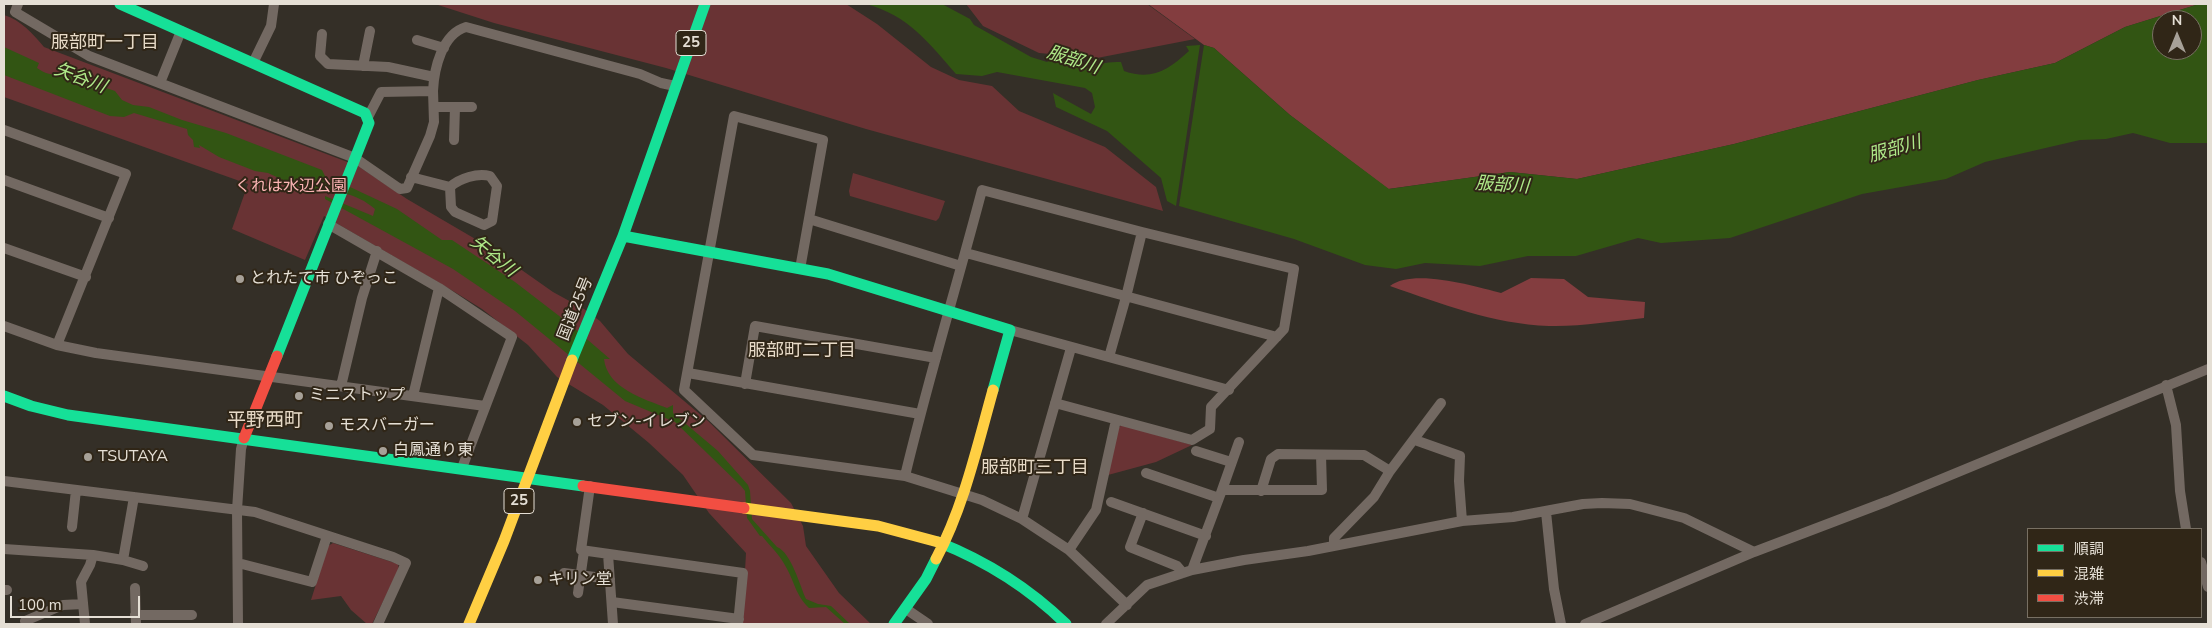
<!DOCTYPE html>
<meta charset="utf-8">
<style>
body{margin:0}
#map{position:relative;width:2212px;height:628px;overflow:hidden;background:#342f27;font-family:"Nunito Sans","Noto Sans JP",sans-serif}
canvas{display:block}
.frame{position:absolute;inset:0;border:5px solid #e5dfd5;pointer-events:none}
.legend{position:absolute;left:2027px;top:528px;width:175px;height:90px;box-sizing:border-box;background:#302617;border:1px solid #787063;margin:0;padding:6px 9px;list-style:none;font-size:15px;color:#e5dfd5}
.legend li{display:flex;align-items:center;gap:10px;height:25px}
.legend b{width:25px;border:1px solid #787063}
.north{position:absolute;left:2152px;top:10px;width:50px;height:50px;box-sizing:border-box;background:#302617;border:1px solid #787063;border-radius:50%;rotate:0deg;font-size:14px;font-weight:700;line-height:20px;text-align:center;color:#e5dfd5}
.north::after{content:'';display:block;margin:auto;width:18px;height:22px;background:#a7a198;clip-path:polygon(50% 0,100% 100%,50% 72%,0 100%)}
.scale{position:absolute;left:10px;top:596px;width:130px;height:22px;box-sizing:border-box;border:2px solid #e5dfd5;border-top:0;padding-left:6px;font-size:15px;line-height:18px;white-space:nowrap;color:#e5dfd5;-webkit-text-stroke:4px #302617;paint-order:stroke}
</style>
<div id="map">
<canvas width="2212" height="628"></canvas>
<div class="frame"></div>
<ul class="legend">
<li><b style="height:6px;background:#16e098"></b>順調</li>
<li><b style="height:6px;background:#ffcf43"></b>混雑</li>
<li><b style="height:6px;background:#f24e42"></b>渋滞</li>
</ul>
<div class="north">N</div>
<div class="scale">100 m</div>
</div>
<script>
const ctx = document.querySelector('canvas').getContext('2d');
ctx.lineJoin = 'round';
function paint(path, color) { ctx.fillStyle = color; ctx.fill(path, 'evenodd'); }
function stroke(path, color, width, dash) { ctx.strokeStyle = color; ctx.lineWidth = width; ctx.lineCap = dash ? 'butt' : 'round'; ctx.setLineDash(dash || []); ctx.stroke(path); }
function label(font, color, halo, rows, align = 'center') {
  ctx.font = font + ' "Nunito Sans","Noto Sans JP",sans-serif'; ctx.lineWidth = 4; ctx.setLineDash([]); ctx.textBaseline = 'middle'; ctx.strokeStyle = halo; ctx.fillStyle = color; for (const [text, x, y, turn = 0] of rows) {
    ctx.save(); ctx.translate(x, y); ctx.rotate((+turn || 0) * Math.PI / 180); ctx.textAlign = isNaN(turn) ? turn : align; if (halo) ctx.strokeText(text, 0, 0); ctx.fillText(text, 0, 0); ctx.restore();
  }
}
const green = new Path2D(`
 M435 4H846L877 24 931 67 959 80 992 86 1019 111 1105 147 1156 187 1163 211 866 129 666 68 494 23Z
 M966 4H1147L1195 39 1097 58 1039 53 983 26Z
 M4 15C21 20 33 34 44 47L358 166 407 199 489 247 553 292 584 309 600 321 628 354 708 421 791 503 803 526 806 546 839 593 871 624H742L746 553 709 513 683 475 649 443 603 405 557 377 528 345 482 309 453 291 324 216 305 260 232 229 248 184 4 97Z
 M853 173 945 201 939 218 936 221 850 196 849 191Z
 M1122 425 1192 445 1156 462 1108 475 1118 428Z
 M333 543 398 564 399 569 372 624H367L351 610 341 596 311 600 328 546Z`);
const forest = new Path2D(`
 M1148 4H2199L2125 27 2055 63 1978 80 1734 144 1577 179 1510 172 1388 189 1290 115 1214 48 1204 45Z
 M1531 278 1564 279 1588 297 1645 302 1644 318C1614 321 1578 327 1549 326 1493 324 1442 304 1390 286 1413 268 1474 286 1501 293Z`);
const water = new Path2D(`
 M866 4H942L970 19 974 25 1031 57 1047 62C1056 57 1066 63 1074 67L1077 64 1085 65 1088 68C1098 63 1110 62 1121 62L1124 71C1152 81 1168 70 1189 51L1186 46 1200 45 1176 206 1167 201 1161 178 1107 131 1056 107 1053 93 1091 114 1095 107 1092 93 1085 88 997 72 982 76 956 74C929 43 908 15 866 4Z
 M2199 4H2208L2207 143H2170L2133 133 2106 139 2080 140 1985 162 1946 179 1862 194 1730 238 1661 243 1638 238 1576 256H1528L1480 266 1425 263 1396 269 1365 265 1294 239 1179 206 1204 45 1214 48 1290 115 1389 189 1510 172 1577 179 1734 144 1978 80 2055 63 2125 27ZM2162 20H2192V50H2162Z
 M4 47 39 63 37 68C44 73 54 77 62 73L115 91 122 100 133 105 149 107 182 120 226 133 322 170 327 180H335L397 209 442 240H452L515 282 567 322 610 359H604C607 388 644 399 667 408L673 405V413L718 451 748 485 750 491 752 519 777 547C791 552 800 586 806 599L818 604 831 606 850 624H845L826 607 809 608C795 594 795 583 786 567 780 555 770 546 762 536H760L747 518 745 491 741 486 675 422 625 401 515 311 453 269 325 199V196L373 216 375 209C355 192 338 192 313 190L310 187 296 186 268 173 255 171 219 157 199 145 200 148 194 147 193 140 188 135 187 129 134 113 124 117 110 116 4 75Z`);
const street = new Path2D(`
 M18 4 15 12 89 56 355 158 400 189 407 188 430 136 434 122 433 91
 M322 34 320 56 328 64 388 67 434 77
 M417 40 444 48
 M253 63 271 26 274 4
 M363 66 370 31
 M160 83 181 31
 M434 107H472
 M368 117 381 92 433 91C434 69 442 34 466 27L640 74 661 83 675 86
 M4 130 126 174 57 345
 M454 140 455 107
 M411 177 450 187C460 178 477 173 490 176L497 186 492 221 484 225 455 212 451 207 450 187
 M4 180 109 218
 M809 219 961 266
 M328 224 439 288 512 337 462 468
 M4 248 86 277
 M966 253 1277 337
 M800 269 823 140 734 116 684 390 753 455 905 476 982 500 1022 519 1069 550 1127 605
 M4 326 57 345 96 353 485 406
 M1010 330 1229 390
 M1109 357 1126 297 1142 232
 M688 373 920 414
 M745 384 755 326 936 358
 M2166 385 2176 425 2180 491 2186 529
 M341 386 362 298 377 251
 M413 396 439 288
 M1415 440 1460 456 1459 481 1462 521
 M1196 451 1231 462
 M1146 473 1219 498
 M905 476C928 380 957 285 982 190L1142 232 1294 269 1284 329 1211 407 1210 429 1192 440 1055 403
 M4 481 255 512 393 557 406 563 378 624
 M590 486 581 550 743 573 738 624
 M1222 490 1239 442
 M1261 491 1271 459 1278 454 1364 455 1390 471
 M1111 502 1206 536
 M1546 512 1554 589 1561 624
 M1143 513 1130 547 1177 566 1183 573
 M1022 519 1071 348
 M72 527 76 490
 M1334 546V538L1374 497 1390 471 1441 403
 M4 549 93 555 123 560 134 497
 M1069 550 1096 510 1116 420
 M608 554 613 624
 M123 560 143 566
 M2201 562 2208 587
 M238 563 312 582 327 536
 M1192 570 1222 490H1322L1321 455
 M564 573 610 579
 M135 588 136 624
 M4 590H7
 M578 593 584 551
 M612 602 739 619
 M906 609 928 624
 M135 615H192
 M25 621 63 605 83 604
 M85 624 81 582 90 565 93 555
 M238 624 237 510 241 449 244 438
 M1106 624 1147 585 1192 570 1244 560 1308 551 1462 521 1513 517 1583 504 1602 503 1630 504 1684 518 1754 552
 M1585 624 1754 552 1888 501 2208 369`);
const fast = new Path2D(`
 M120 4 365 113 369 123 277 356
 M623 236 828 274 1010 330 993 390
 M572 360 623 236 705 4
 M4 396 31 406 68 415 583 486
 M938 542C986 561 1029 588 1066 624
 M894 624 926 579 936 559`);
const slow = new Path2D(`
 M744 508 878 526 938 542
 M936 559C964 506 977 447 993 390
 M469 624 504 541 572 360`);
const jam = new Path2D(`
 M244 438 277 356
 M583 486 744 508`);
const markers = [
 [240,279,5,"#a7a198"],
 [299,396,5,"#a7a198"],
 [577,422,5,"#a7a198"],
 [329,426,5,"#a7a198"],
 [383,451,5,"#a7a198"],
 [88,457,5,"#a7a198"],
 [538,580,5,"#a7a198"]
];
const shields = [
 [691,43,30],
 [519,501,30]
];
const shieldNames = [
 ["25",691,43],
 ["25",519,501]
];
const parkNames = [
 ["くれは水辺公園",291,187]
];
const poiNames = [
 ["とれたて市 ひぞっこ",250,279],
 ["ミニストップ",309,396],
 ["セブン-イレブン",587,422],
 ["モスバーガー",339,426],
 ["白鳳通り東",393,451],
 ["TSUTAYA",98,457],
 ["キリン堂",548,580]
];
const streetNames = [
 ["国道25号",576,309,-68]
];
const neighbourhoodNames = [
 ["服部町一丁目",105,44],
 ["服部町二丁目",802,352],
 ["服部町三丁目",1035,469]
];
const waterNames = [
 ["服部川",1073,61,18],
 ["矢谷川",80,79,21],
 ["服部川",1895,150,-16],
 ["服部川",1502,186,4],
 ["矢谷川",493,257,39]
];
const quarterNames = [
 ["平野西町",265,421]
];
paint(green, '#693334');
paint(forest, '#833d3f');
paint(water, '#325513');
stroke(street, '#736962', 10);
stroke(fast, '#16e098', 11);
stroke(slow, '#ffcf43', 11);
stroke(jam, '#f24e42', 11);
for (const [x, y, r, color] of markers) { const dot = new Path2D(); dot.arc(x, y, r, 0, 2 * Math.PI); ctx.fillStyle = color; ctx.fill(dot); stroke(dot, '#302617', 2); }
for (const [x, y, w] of shields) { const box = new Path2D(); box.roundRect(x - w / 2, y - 12.5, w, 25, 4); ctx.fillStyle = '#302617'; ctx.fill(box); stroke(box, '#e5dfd5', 1); }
label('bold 15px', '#e5dfd5', null, shieldNames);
label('16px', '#fbb4b4', '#302617', parkNames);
label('16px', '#e5dfd5', '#302617', poiNames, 'left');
label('16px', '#e5dfd5', '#302617', streetNames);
label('18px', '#e7dac7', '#302617', neighbourhoodNames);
label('italic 18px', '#afe989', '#302617', waterNames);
label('19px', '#e7dac7', '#302617', quarterNames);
</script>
